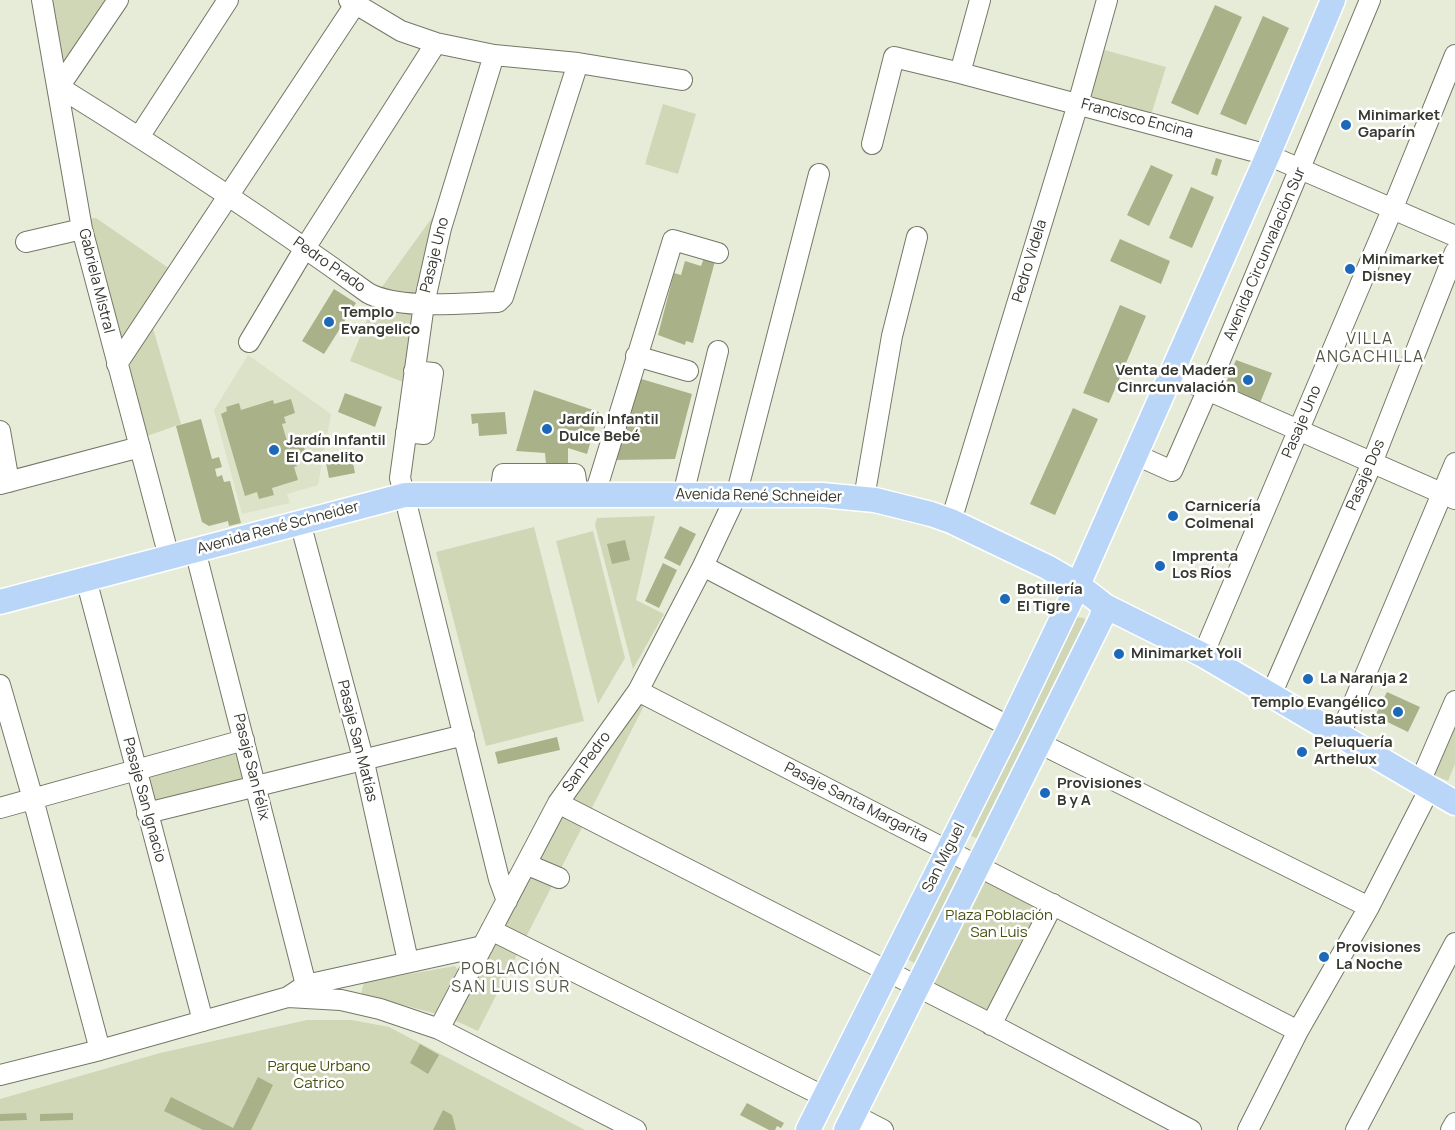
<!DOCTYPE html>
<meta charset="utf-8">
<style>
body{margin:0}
canvas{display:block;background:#e7ecd8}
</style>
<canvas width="1455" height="1130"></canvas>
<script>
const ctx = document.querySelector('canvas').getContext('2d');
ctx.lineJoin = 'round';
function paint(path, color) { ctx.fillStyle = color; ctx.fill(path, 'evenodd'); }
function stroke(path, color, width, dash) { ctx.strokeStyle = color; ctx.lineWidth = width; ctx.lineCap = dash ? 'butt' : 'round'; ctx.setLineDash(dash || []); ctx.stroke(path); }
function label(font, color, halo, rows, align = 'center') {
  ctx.font = font + ' Manrope,sans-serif'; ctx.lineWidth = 5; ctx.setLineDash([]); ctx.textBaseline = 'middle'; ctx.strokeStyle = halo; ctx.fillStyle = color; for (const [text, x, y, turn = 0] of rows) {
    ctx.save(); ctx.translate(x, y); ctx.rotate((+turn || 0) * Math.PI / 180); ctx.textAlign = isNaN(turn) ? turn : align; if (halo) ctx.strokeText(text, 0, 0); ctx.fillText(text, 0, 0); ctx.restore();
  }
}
const built = new Path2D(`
 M248 355 331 414 318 485 287 494 290 503 242 514 214 410Z`);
const green = new Path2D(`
 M51 0H112L69 67 61 65Z
 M1101 49 1166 67 1151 115 1091 98 1090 90Z
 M663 104 696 114 678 174 645 164Z
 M434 215 437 217 414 314 403 382 350 361 379 291Z
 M96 218 170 269 124 338 116 336 86 219Z
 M152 325 181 424 147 436 129 369 133 356Z
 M655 516 636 600 664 614 633 669 595 525 597 518Z
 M534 527 584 721 486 746 436 552Z
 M593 531 625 658 598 704 556 541Z
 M1074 617 1084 618 1087 623 982 840 971 836Z
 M642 698 647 700 478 1031 452 1019 575 787Z
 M1455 729V764L1448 781 1434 775Z
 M228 750 237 755 242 778 237 784 156 805 148 772Z
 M953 862 966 868 916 964 905 958Z
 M987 876 1046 906 987 1018 928 989Z
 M455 966 458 970 437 1014 361 994 364 982Z
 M307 1020H352L389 1027 585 1130H0V1099L160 1053Z`);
const building = new Path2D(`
 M1215 5 1242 17 1198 115 1171 103Z
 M1263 16 1289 28 1246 125 1220 114Z
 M1216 158 1222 160 1217 176 1211 174Z
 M1151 165 1173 175 1149 226 1127 215Z
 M1191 187 1214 197 1192 248 1169 238Z
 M1120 239 1170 261 1161 284 1110 261Z
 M704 258 715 261 693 343 686 341 685 345 658 335 674 273 681 275 685 261 701 266Z
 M334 289 356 303 324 354 302 341Z
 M1120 305 1146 316 1109 403 1083 393Z
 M1236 360 1272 373 1260 403 1224 387Z
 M638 378 692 394 675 459 615 460Z
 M534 390 599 412 587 454 568 448V464H546L545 453 516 451Z
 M345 393 382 407 375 427 338 412Z
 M291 399 295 413 284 417 286 423 282 424 287 441 291 440V443L302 440 307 458 295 461 297 466 294 467 298 480 272 488 274 495 259 499 257 492 245 496 221 414 227 411 226 407 239 403 241 410 273 400 274 404Z
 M1073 408 1098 419 1055 515 1030 504Z
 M505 412 507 434 479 436 478 423 472 424 471 414Z
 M201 419 212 459 219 457 222 467 215 469 217 477 222 475 224 482 230 481 241 523 229 526 228 521 209 526 202 522 176 426Z
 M351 453 355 473 329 478 325 458Z
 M680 526 696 534 680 566 664 558Z
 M625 540 630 560 612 564 607 544Z
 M663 563 677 570 659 608 645 601Z
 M1387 692 1420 707 1408 732 1375 716Z
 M557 737 560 750 498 764 495 752Z
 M420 1044 439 1055 428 1074 410 1063Z
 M258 1077 273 1085 251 1130H203L164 1111 171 1097 233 1128Z
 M747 1103 784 1123 781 1128 777 1126 775 1130H769L740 1115Z
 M443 1110 452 1115 456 1130H433Z
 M26 1113 27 1120 0 1121V1114Z
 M73 1113V1120L40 1121V1114Z`);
const minor = new Path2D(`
 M42 0 82 229 169 557
 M118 0 59 87C164 152 267 220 368 293 399 310 462 303 498 302L503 297 578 63
 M349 0 401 31 436 43 494 55 578 63 682 80
 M494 55 441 228 424 304 400 478 499 879 507 901
 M960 73 980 0
 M139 137 228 0
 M872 144 894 57 960 73 1268 155 1455 236
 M26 242 82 229
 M249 342 305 248 436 43
 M636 356 688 371
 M117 364 358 0
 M1171 374 1455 499
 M0 431 9 482
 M406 432 424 434 433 373 414 371
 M1136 455 1172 471 1208 389 1370 0
 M0 484 140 447
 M500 494 503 474H575L578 494
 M595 494 673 240 718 253
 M683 495 718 351
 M864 498 892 336 917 237
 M951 521 1078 104 1107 0
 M300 522 363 758 408 961
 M195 550 306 985
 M703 566 1010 727
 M86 579 203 1021
 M1203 655 1392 210 1455 55
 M0 685 33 799 100 1050
 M638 691 1298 1031
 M1271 695 1372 463 1455 252
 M1340 735 1455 463
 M1039 743 1369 907
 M1420 782 1455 701
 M558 803 985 1021 1191 1130
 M0 808 244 740
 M147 813 464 735
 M526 864 559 878
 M491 930 825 1097
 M288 997 341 1000 380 1009 439 1029 636 1130
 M991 1025 1053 904
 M439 1029 558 803 638 691 703 566 736 496 819 174
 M0 1075 100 1050 288 997 306 985 483 946
 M854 1115 883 1130
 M1248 1130 1298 1031 1369 907 1430 788
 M1356 1130 1455 943
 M1451 1130 1455 1123`);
const major = new Path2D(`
 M0 602 405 495H822L875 500 931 514 951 521 1047 567 1078 585 1105 606 1203 655 1455 803
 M808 1130 1010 727 1078 585 1268 155 1333 0
 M846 1130 1101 619 1105 606`);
const markers = [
 [1346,125,6,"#1b69b8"],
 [1350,269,6,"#1b69b8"],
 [329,322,6,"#1b69b8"],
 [1248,380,6,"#1b69b8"],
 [547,429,6,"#1b69b8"],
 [274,450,6,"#1b69b8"],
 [1173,516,6,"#1b69b8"],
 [1160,566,6,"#1b69b8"],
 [1005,599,6,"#1b69b8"],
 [1119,654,6,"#1b69b8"],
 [1308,679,6,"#1b69b8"],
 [1398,712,6,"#1b69b8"],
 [1302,752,6,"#1b69b8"],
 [1045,793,6,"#1b69b8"],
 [1324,957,6,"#1b69b8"]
];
const poiNames = [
 ["Minimarket",1358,116],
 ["Gaparín",1358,133],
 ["Minimarket",1362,260],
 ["Disney",1362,277],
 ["Templo",341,313],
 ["Evangelico",341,330],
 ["Venta de Madera",1236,371,"right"],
 ["Cinrcunvalación",1236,388,"right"],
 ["Jardín Infantil",559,420],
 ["Dulce Bebé",559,437],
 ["Jardín Infantil",286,441],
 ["El Canelito",286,458],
 ["Carnicería",1185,507],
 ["Colmenal",1185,524],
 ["Imprenta",1172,557],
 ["Los Ríos",1172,574],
 ["Botillería",1017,590],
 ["El Tigre",1017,607],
 ["Minimarket Yoli",1131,654],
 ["La Naranja 2",1320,679],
 ["Templo Evangélico",1386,703,"right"],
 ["Bautista",1386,720,"right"],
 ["Peluquería",1314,743],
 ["Arthelux",1314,760],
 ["Provisiones",1057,784],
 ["B y A",1057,801],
 ["Provisiones",1336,948],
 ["La Noche",1336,965]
];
const streetNames = [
 ["Francisco Encina",1137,119,15],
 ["Avenida Circunvalación Sur",1265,254,-67],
 ["Pasaje Uno",435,255,-76],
 ["Pedro Videla",1030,261,-73],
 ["Pedro Prado",329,265,35],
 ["Gabriela Mistral",96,281,76],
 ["Pasaje Uno",1302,422,-67],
 ["Pasaje Dos",1366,475,-67],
 ["Avenida René Schneider",759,496,1],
 ["Avenida René Schneider",278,528,-15],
 ["Pasaje San Matías",357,741,76],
 ["San Pedro",587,762,-54],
 ["Pasaje San Félix",251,767,76],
 ["Pasaje San Ignacio",144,800,75],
 ["Pasaje Santa Margarita",856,803,27],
 ["San Miguel",944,858,-63]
];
const parkNames = [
 ["Plaza Población",999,916],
 ["San Luis",999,933],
 ["Parque Urbano",319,1067],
 ["Catrico",319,1084]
];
const neighbourhoodNames = [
 ["VILLA",1370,340],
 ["ANGACHILLA",1370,358],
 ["POBLACIÓN",511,970],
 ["SAN LUIS SUR",511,988]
];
paint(built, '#dce2c7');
paint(green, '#d0d7b7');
paint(building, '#a8b188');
stroke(minor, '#747867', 22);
stroke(major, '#fff', 27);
stroke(minor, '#fff', 20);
stroke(major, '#b9d6f8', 24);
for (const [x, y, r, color] of markers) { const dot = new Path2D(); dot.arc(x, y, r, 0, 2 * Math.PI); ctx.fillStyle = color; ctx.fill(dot); stroke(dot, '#fff', 2); }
label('bold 15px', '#363830', '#fff', poiNames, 'left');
label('15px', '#363830', '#fff', streetNames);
label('15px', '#485110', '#fff', parkNames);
ctx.letterSpacing = '1.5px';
label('16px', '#525645', '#fff', neighbourhoodNames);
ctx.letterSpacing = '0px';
</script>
